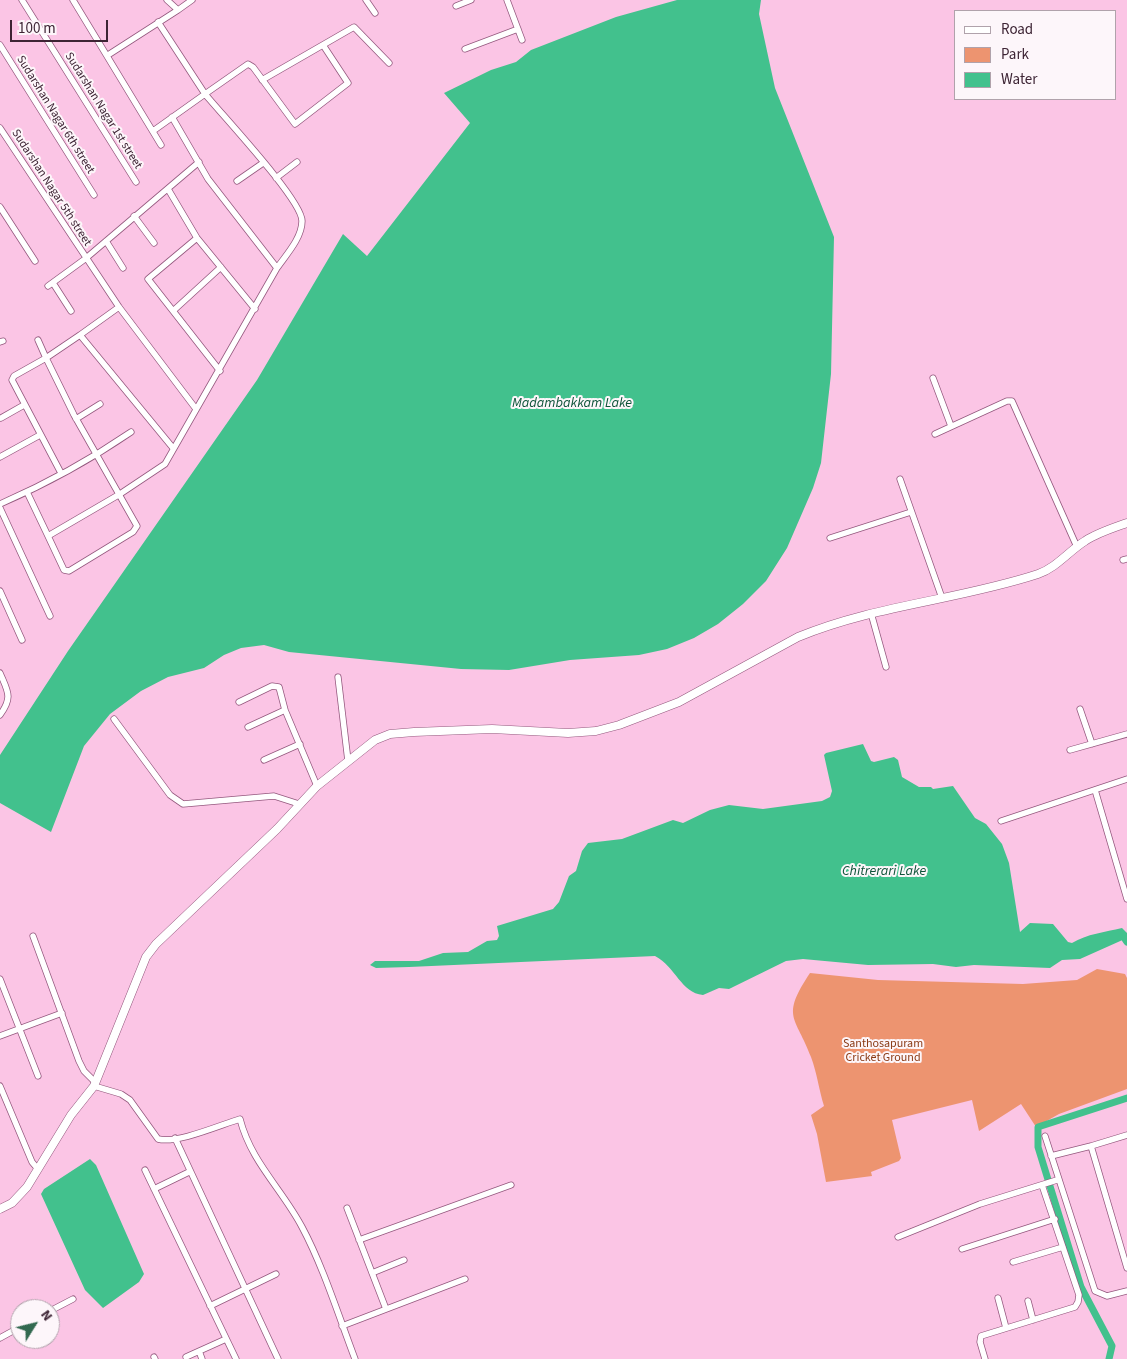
<!DOCTYPE html>
<style>
body{margin:0}
#map{position:relative;width:1127px;height:1359px;overflow:hidden;background:#fbc5e5;font-family:"Source Sans 3",sans-serif}
canvas{display:block}
.legend{position:absolute;left:954px;top:10px;width:162px;height:90px;box-sizing:border-box;background:#fdf6fa;border:1px solid #b0a2ab;margin:0;padding:6px 9px;list-style:none;font-size:15px;color:#3d2434}
.legend li{display:flex;align-items:center;gap:10px;height:25px}
.legend b{width:25px;border:1px solid #b0a2ab}
.north{position:absolute;left:10px;top:1299px;width:50px;height:50px;box-sizing:border-box;background:#fdf6fa;border:1px solid #b0a2ab;border-radius:50%;rotate:54deg;font-size:14px;font-weight:700;line-height:20px;text-align:center;color:#3d2434}
.north::after{content:'';display:block;margin:auto;width:18px;height:22px;background:#326950;clip-path:polygon(50% 0,100% 100%,50% 72%,0 100%)}
.scale{position:absolute;left:10px;top:20px;width:98px;height:22px;box-sizing:border-box;border:2px solid #3d2434;border-top:0;padding-left:6px;font-size:15px;line-height:18px;white-space:nowrap;color:#3d2434;-webkit-text-stroke:4px #fdf6fa;paint-order:stroke}
</style>
<div id="map">
<canvas width="1127" height="1359"></canvas>
<ul class="legend">
<li><b style="height:6px;background:#fff"></b>Road</li>
<li><b style="height:14px;background:#ed9470"></b>Park</li>
<li><b style="height:14px;background:#42c18d"></b>Water</li>
</ul>
<div class="north">N</div>
<div class="scale">100 m</div>
</div>
<script>
const ctx = document.querySelector('canvas').getContext('2d');
ctx.lineJoin = 'round';
function paint(path, color) { ctx.fillStyle = color; ctx.fill(path, 'evenodd'); }
function stroke(path, color, width, dash) { ctx.strokeStyle = color; ctx.lineWidth = width; ctx.lineCap = dash ? 'butt' : 'round'; ctx.setLineDash(dash || []); ctx.stroke(path); }
function label(font, color, halo, rows, align = 'center') {
  ctx.font = font + ' "Source Sans 3",sans-serif'; ctx.lineWidth = 4; ctx.setLineDash([]); ctx.textBaseline = 'middle'; ctx.strokeStyle = halo; ctx.fillStyle = color; for (const [text, x, y, turn = 0] of rows) {
    ctx.save(); ctx.translate(x, y); ctx.rotate((+turn || 0) * Math.PI / 180); ctx.textAlign = isNaN(turn) ? turn : align; if (halo) ctx.strokeText(text, 0, 0); ctx.fillText(text, 0, 0); ctx.restore();
  }
}
const green = new Path2D(`
 M1097 969 1125 974 1127 978V1089L1059 1114 1036 1127 1021 1104 979 1131 972 1100 892 1120 901 1158 899 1161 871 1172 872 1176 826 1182 817 1134 811 1115 824 1106C819 1090 817 1073 811 1057 796 1016 780 1018 810 973L878 980 1023 984 1077 980Z`);
const water = new Path2D(`
 M677 0H761L759 14 775 88 834 237 831 374 821 463 813 488 787 548 766 581 743 604 718 624 694 638 667 649 639 655 570 660 509 670 461 669 289 652 264 645 241 648 224 655 204 668 168 677 141 691 110 714 84 746 51 832 0 803V755L68 651 257 380 343 234 367 256 470 123 444 93 491 70 516 62 531 50 616 17Z
 M863 744 871 761 874 762 894 757 898 760 902 777 919 787H931L933 789 953 786 975 818 986 824 1002 844 1009 863 1020 932 1030 923 1053 924 1068 942 1072 943C1087 934 1105 932 1122 928L1127 933V938L1080 959 1062 960 1050 968 974 965 956 967 933 964 868 965 803 959 786 961 729 989 719 988 703 995C681 993 676 967 655 956L409 967 376 968 370 965 375 961H419L443 953 468 952 487 941 497 940 499 936 497 926 553 909 559 902 569 876 576 871 582 851 588 843 622 839 673 820 683 823 710 810 729 805 763 809 822 801 830 797 832 791 824 755 826 753Z
 M90 1159 96 1165 144 1274 139 1282 103 1308 85 1290 41 1194 44 1189Z`);
const canal = new Path2D(`
 M1125 939 1127 942
 M1109 1359 1112 1346 1081 1287 1038 1147V1127L1127 1098`);
const street = new Path2D(`
 M22 0 136 182
 M73 0 161 145
 M366 0 375 13
 M507 0 522 40
 M456 6 471 0
 M178 10 192 0
 M0 45 94 195
 M465 49 518 29
 M108 55 178 10 167 0
 M262 80 354 27 389 63
 M0 128 119 307 196 409
 M153 131 205 94 158 22
 M276 178 297 162
 M237 181 263 163
 M168 189 197 238 255 309
 M0 207 35 261
 M134 216 154 243
 M197 238 148 279 220 371
 M106 241 123 268
 M277 268C286 255 302 238 302 221 302 200 223 116 205 94L248 64 253 67 295 124 348 83 323 45
 M53 283 71 311
 M48 286 85 259 199 162
 M173 311 221 267
 M80 335 119 307
 M38 340 46 358 14 376 12 380 61 473
 M0 342 3 341
 M933 378 951 426
 M1 418 24 405
 M76 419 100 404
 M935 434 1007 401H1012L1077 547
 M0 457 40 435
 M900 479 942 598
 M27 492 48 536 120 494 165 464 277 268 208 179 172 117
 M0 504C46 484 90 460 131 432
 M0 508 50 616
 M48 536 64 570 69 571 133 532 137 526 74 415 46 358 80 335 173 448
 M830 538 911 512
 M1123 560 1127 559
 M0 591 22 640
 M871 613 886 667
 M0 673C8 692 13 697 0 715
 M338 677 348 761
 M239 702 272 686 279 687 285 710 317 786
 M1080 709 1092 744
 M114 719 170 795 183 804 274 796 299 804
 M248 727 285 710
 M1070 750 1127 734
 M264 760 300 744
 M1095 790 1127 899
 M1001 821 1127 779
 M33 936 79 1061 84 1071 94 1081
 M0 979 38 1076
 M0 1036 62 1013
 M0 1086 32 1162 37 1168
 M94 1086 121 1094 130 1100 158 1139C177 1144 220 1125 240 1119 251 1162 282 1189 302 1227 323 1266 339 1317 355 1359
 M1127 1135 1091 1146 1127 1268
 M1045 1136 1095 1291 1107 1296 1127 1291
 M175 1138 278 1359
 M1051 1156 1091 1146
 M145 1170 236 1359
 M154 1189 189 1172
 M347 1208 386 1309
 M898 1237 980 1204 1057 1180
 M359 1240 511 1185
 M962 1249 1055 1219
 M1013 1262 1063 1247
 M372 1273 404 1260
 M998 1298 1006 1328
 M1028 1301 1033 1320
 M210 1306 276 1274
 M50 1311 73 1299
 M342 1326 465 1279
 M0 1338 20 1327
 M199 1351 202 1359
 M154 1357 155 1359
 M186 1357 226 1339
 M985 1359 980 1342 981 1336 1075 1307 1078 1302 1079 1295 1042 1185`);
const secondary = new Path2D(`
 M0 1209 12 1203 27 1187 71 1115 94 1086 146 957 156 944 277 829 317 786 375 740 390 734 414 732 492 729 568 733 596 731 619 725 679 702 798 637C875 605 959 600 1038 574 1056 568 1069 551 1085 541 1097 533 1113 528 1127 523`);
const streetNames = [
 ["Sudarshan Nagar 1st street",103,111,58],
 ["Sudarshan Nagar 6th street",55,115,58],
 ["Sudarshan Nagar 5th street",51,188,57]
];
const parkNames = [
 ["Santhosapuram",883,1044],
 ["Cricket Ground",883,1058]
];
const waterNames = [
 ["Madambakkam Lake",572,404],
 ["Chitrerari Lake",884,872]
];
paint(green, '#ed9470');
paint(water, '#42c18d');
stroke(canal, '#42c18d', 7);
stroke(street, '#94587e', 7);
stroke(secondary, '#94587e', 9);
stroke(street, '#fff', 5.5);
stroke(secondary, '#fff', 8);
label('12px', '#3d2434', '#fdf6fa', streetNames);
label('12px', '#8a3a15', '#fdf6fa', parkNames);
label('italic 14px', '#0f543a', '#fdf6fa', waterNames);
</script>
